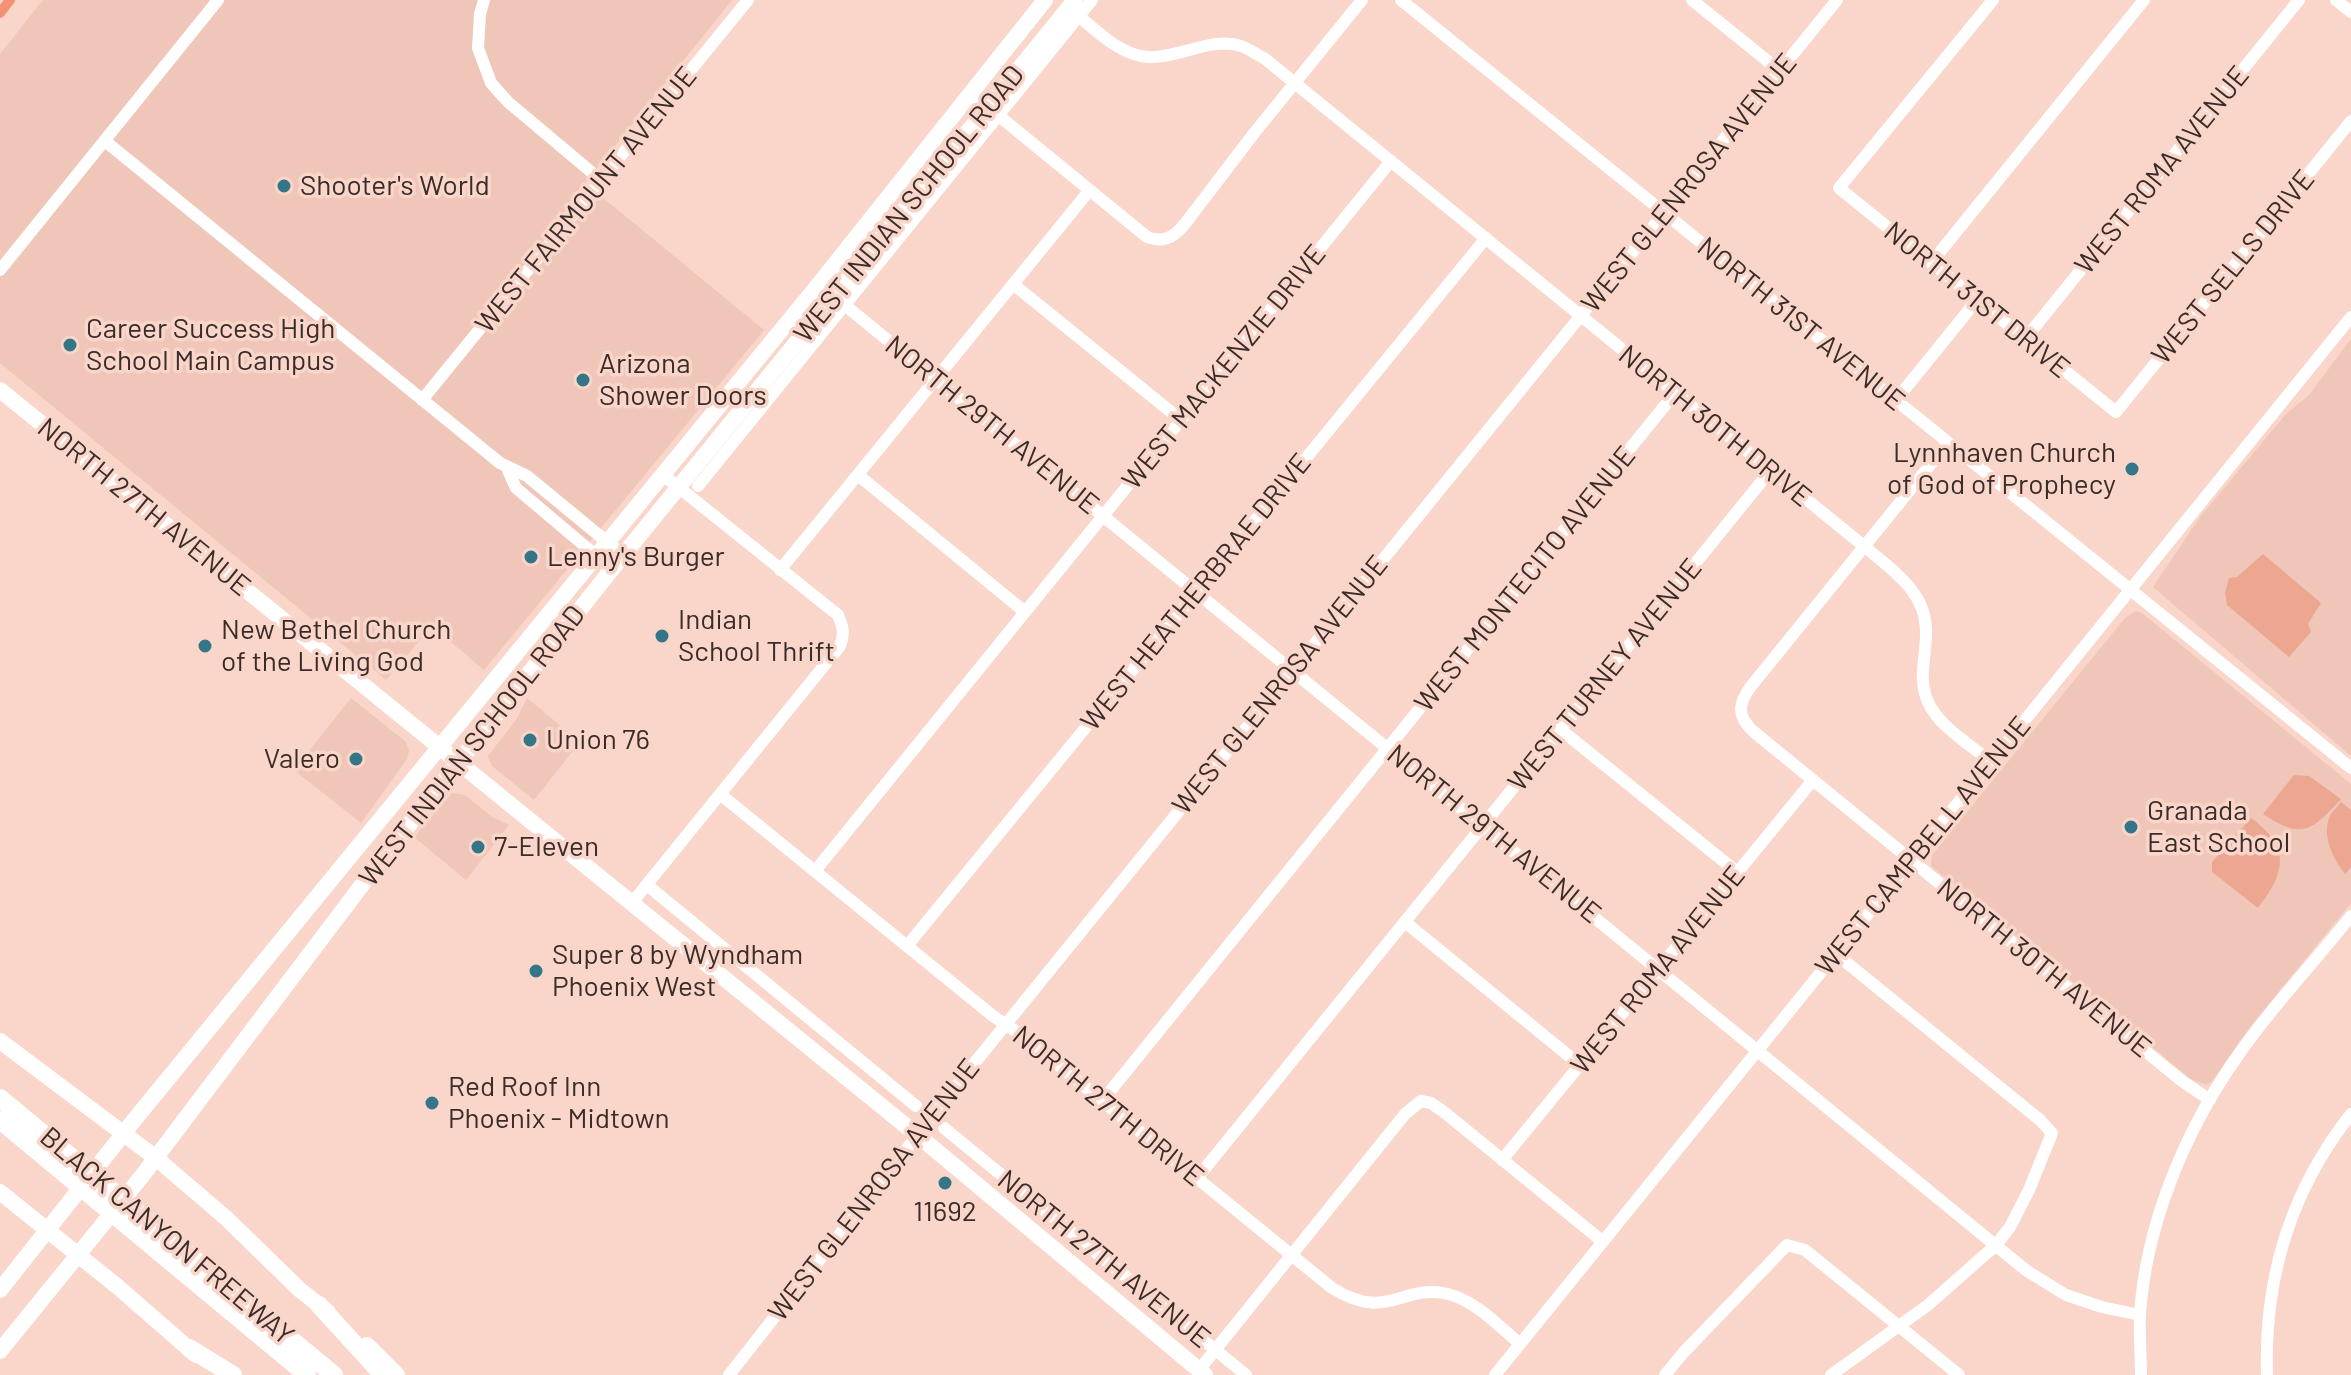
<!DOCTYPE html>
<style>
body{margin:0}
canvas{display:block;background:#f9d5ca}
</style>
<canvas width="2351" height="1375"></canvas>
<script>
const ctx = document.querySelector('canvas').getContext('2d');
ctx.lineJoin = 'round';
function paint(path, color) { ctx.fillStyle = color; ctx.fill(path, 'evenodd'); }
function stroke(path, color, width, dash) { ctx.strokeStyle = color; ctx.lineWidth = width; ctx.lineCap = dash ? 'butt' : 'round'; ctx.setLineDash(dash || []); ctx.stroke(path); }
function label(font, color, halo, rows, align = 'center') {
  ctx.font = font + ' Barlow,sans-serif'; ctx.lineWidth = 7; ctx.setLineDash([]); ctx.textBaseline = 'middle'; ctx.strokeStyle = halo; ctx.fillStyle = color; for (const [text, x, y, turn = 0] of rows) {
    ctx.save(); ctx.translate(x, y); ctx.rotate((+turn || 0) * Math.PI / 180); ctx.textAlign = isNaN(turn) ? turn : align; if (halo) ctx.strokeText(text, 0, 0); ctx.fillText(text, 0, 0); ctx.restore();
  }
}
const built = new Path2D(`
 M43 0H732L585 183 764 330 484 670 432 626 386 680 0 363V54Z
 M2351 339V756L2153 587 2200 517 2286 414 2309 395Z
 M2136 611 2143 614 2351 784V903L2249 1028 2212 1081 2206 1085 2191 1079 1931 866 1932 855 2125 618Z
 M351 698 406 742 409 751 407 759 361 823 294 770Z
 M527 698 580 742 534 800 492 766 488 756 516 720Z
 M452 793 465 795 492 817 509 825 466 880 414 837Z`);
const green = new Path2D(`
 M2263 554 2321 603 2308 624 2311 632 2289 657 2227 605 2225 593 2229 578 2237 577Z
 M2294 775 2309 776 2341 799C2312 831 2302 840 2263 814Z
 M2341 802 2351 810V867L2345 874C2334 860 2322 837 2329 818 2331 813 2337 807 2341 802Z
 M2251 818C2292 848 2285 873 2258 908L2212 872V862Z`);
const canal = new Path2D(`
 M0 13 10 0`);
const minor = new Path2D(`
 M484 0 480 14 478 48 491 83 508 102 602 181
 M1401 0 2351 768
 M1692 0 1780 71
 M1993 0 1839 188 2116 412 2351 121
 M2336 0 2351 12
 M1069 8C1091 25 1117 55 1148 57 1178 59 1212 36 1241 46 1249 49 1256 54 1264 58L1865 547C1892 570 1925 591 1926 629 1927 655 1917 677 1928 702 1939 727 1971 745 1991 762
 M971 93 1147 237C1163 243 1173 238 1184 225L1255 132 1362 0
 M105 141 500 463 527 476 623 555
 M1931 263 2144 0
 M0 270 218 0
 M819 284 2027 1271 2066 1295 2102 1307 2140 1315
 M1013 284 1181 420
 M2025 339 2299 0
 M422 400 748 0
 M1896 400 1977 300
 M1948 443 1752 685C1738 703 1736 716 1754 732L2182 1081 2210 1100
 M507 468 516 488 612 569
 M858 475 1025 612
 M698 486 1092 0
 M780 570 1089 191
 M1560 729 1737 872
 M720 794 993 1016 1020 1034 1332 1288C1388 1323 1402 1283 1448 1294 1476 1301 1499 1326 1520 1344
 M815 871 1391 161
 M647 885 916 1106
 M631 904 840 646C845 634 843 627 838 615L662 474
 M1405 922 1580 1065
 M907 946 1486 238
 M1103 1100 1675 393
 M944 1128 1246 1375
 M1502 1160 1813 780
 M1198 1177 1770 471
 M1199 1370 1405 1114 1421 1101 1431 1103 1444 1112 1602 1241
 M729 1375 968 1071 1837 0
 M1495 1375 2351 317
 M1665 1375 1683 1353 1787 1245 1805 1250 1959 1375
 M1831 1375 1928 1305 1996 1245 2010 1227 2029 1190 2052 1133 2040 1120 1836 954
 M2141 1375C2141 1355 2139 1334 2140 1314 2146 1226 2183 1136 2232 1064 2267 1012 2312 965 2351 916
 M2267 1375C2264 1279 2291 1190 2351 1114`);
const major = new Path2D(`
 M0 390 927 1143 1205 1375
 M0 1041 156 1158 226 1218 300 1290 328 1312
 M0 1192 118 1287 196 1355
 M0 1290 135 1119 819 284 1045 0
 M367 1345 397 1375
 M0 1351 142 1176 377 865 612 569 1075 0`);
const highway = new Path2D(`
 M0 1098 334 1375
 M0 1120 307 1375
 M319 1305 383 1375
 M189 1348 233 1375`);
const markers = [
 [284,186,8,"#347687"],
 [70,345,8,"#347687"],
 [583,380,8,"#347687"],
 [2132,469,8,"#347687"],
 [531,557,8,"#347687"],
 [662,636,8,"#347687"],
 [205,646,8,"#347687"],
 [530,740,8,"#347687"],
 [356,759,8,"#347687"],
 [2131,827,8,"#347687"],
 [478,847,8,"#347687"],
 [536,971,8,"#347687"],
 [432,1103,8,"#347687"],
 [945,1183,8,"#347687"]
];
const streetNames = [
 ["WEST ROMA AVENUE",2162,170,-51],
 ["WEST GLENROSA AVENUE",1689,183,-51],
 ["WEST FAIRMOUNT AVENUE",586,200,-51],
 ["WEST INDIAN SCHOOL ROAD",909,204,-51],
 ["WEST SELLS DRIVE",2233,267,-51],
 ["NORTH 31ST DRIVE",1977,300,39],
 ["NORTH 31ST AVENUE",1801,324,39],
 ["WEST MACKENZIE DRIVE",1224,367,-51],
 ["NORTH 29TH AVENUE",992,425,39],
 ["NORTH 30TH DRIVE",1715,426,39],
 ["NORTH 27TH AVENUE",144,507,39],
 ["WEST MONTECITO AVENUE",1525,579,-51],
 ["WEST HEATHERBRAE DRIVE",1196,592,-51],
 ["WEST TURNEY AVENUE",1605,675,-51],
 ["WEST GLENROSA AVENUE",1280,685,-51],
 ["WEST INDIAN SCHOOL ROAD",472,746,-52],
 ["NORTH 29TH AVENUE",1494,834,39],
 ["WEST CAMPBELL AVENUE",1923,846,-51],
 ["NORTH 30TH AVENUE",2044,968,39],
 ["WEST ROMA AVENUE",1658,970,-51],
 ["NORTH 27TH DRIVE",1108,1106,39],
 ["WEST GLENROSA AVENUE",874,1190,-52],
 ["BLACK CANYON FREEWAY",167,1236,40],
 ["NORTH 27TH AVENUE",1104,1259,39]
];
const poiNames = [
 ["Shooter's World",300,186],
 ["Career Success High",86,329],
 ["School Main Campus",86,361],
 ["Arizona",599,364],
 ["Shower Doors",599,396],
 ["Lynnhaven Church",2116,453,"right"],
 ["of God of Prophecy",2116,485,"right"],
 ["Lenny's Burger",547,557],
 ["Indian",678,620],
 ["School Thrift",678,652],
 ["New Bethel Church",221,630],
 ["of the Living God",221,662],
 ["Union 76",546,740],
 ["Valero",340,759,"right"],
 ["Granada",2147,811],
 ["East School",2147,843],
 ["7-Eleven",494,847],
 ["Super 8 by Wyndham",552,955],
 ["Phoenix West",552,987],
 ["Red Roof Inn",448,1087],
 ["Phoenix - Midtown",448,1119],
 ["11692",945,1212,"center"]
];
paint(built, '#efc6b8');
paint(green, '#eda791');
stroke(canal, '#f39275', 10);
stroke(minor, '#fff', 12);
stroke(major, '#fff', 16);
stroke(highway, '#fff', 18);
for (const [x, y, r, color] of markers) { const dot = new Path2D(); dot.arc(x, y, r, 0, 2 * Math.PI); ctx.fillStyle = color; ctx.fill(dot); stroke(dot, '#f9d5ca', 3); }
label('28px', '#3a2c28', '#f9d5ca', streetNames);
label('28px', '#3a2c28', '#f9d5ca', poiNames, 'left');
</script>
